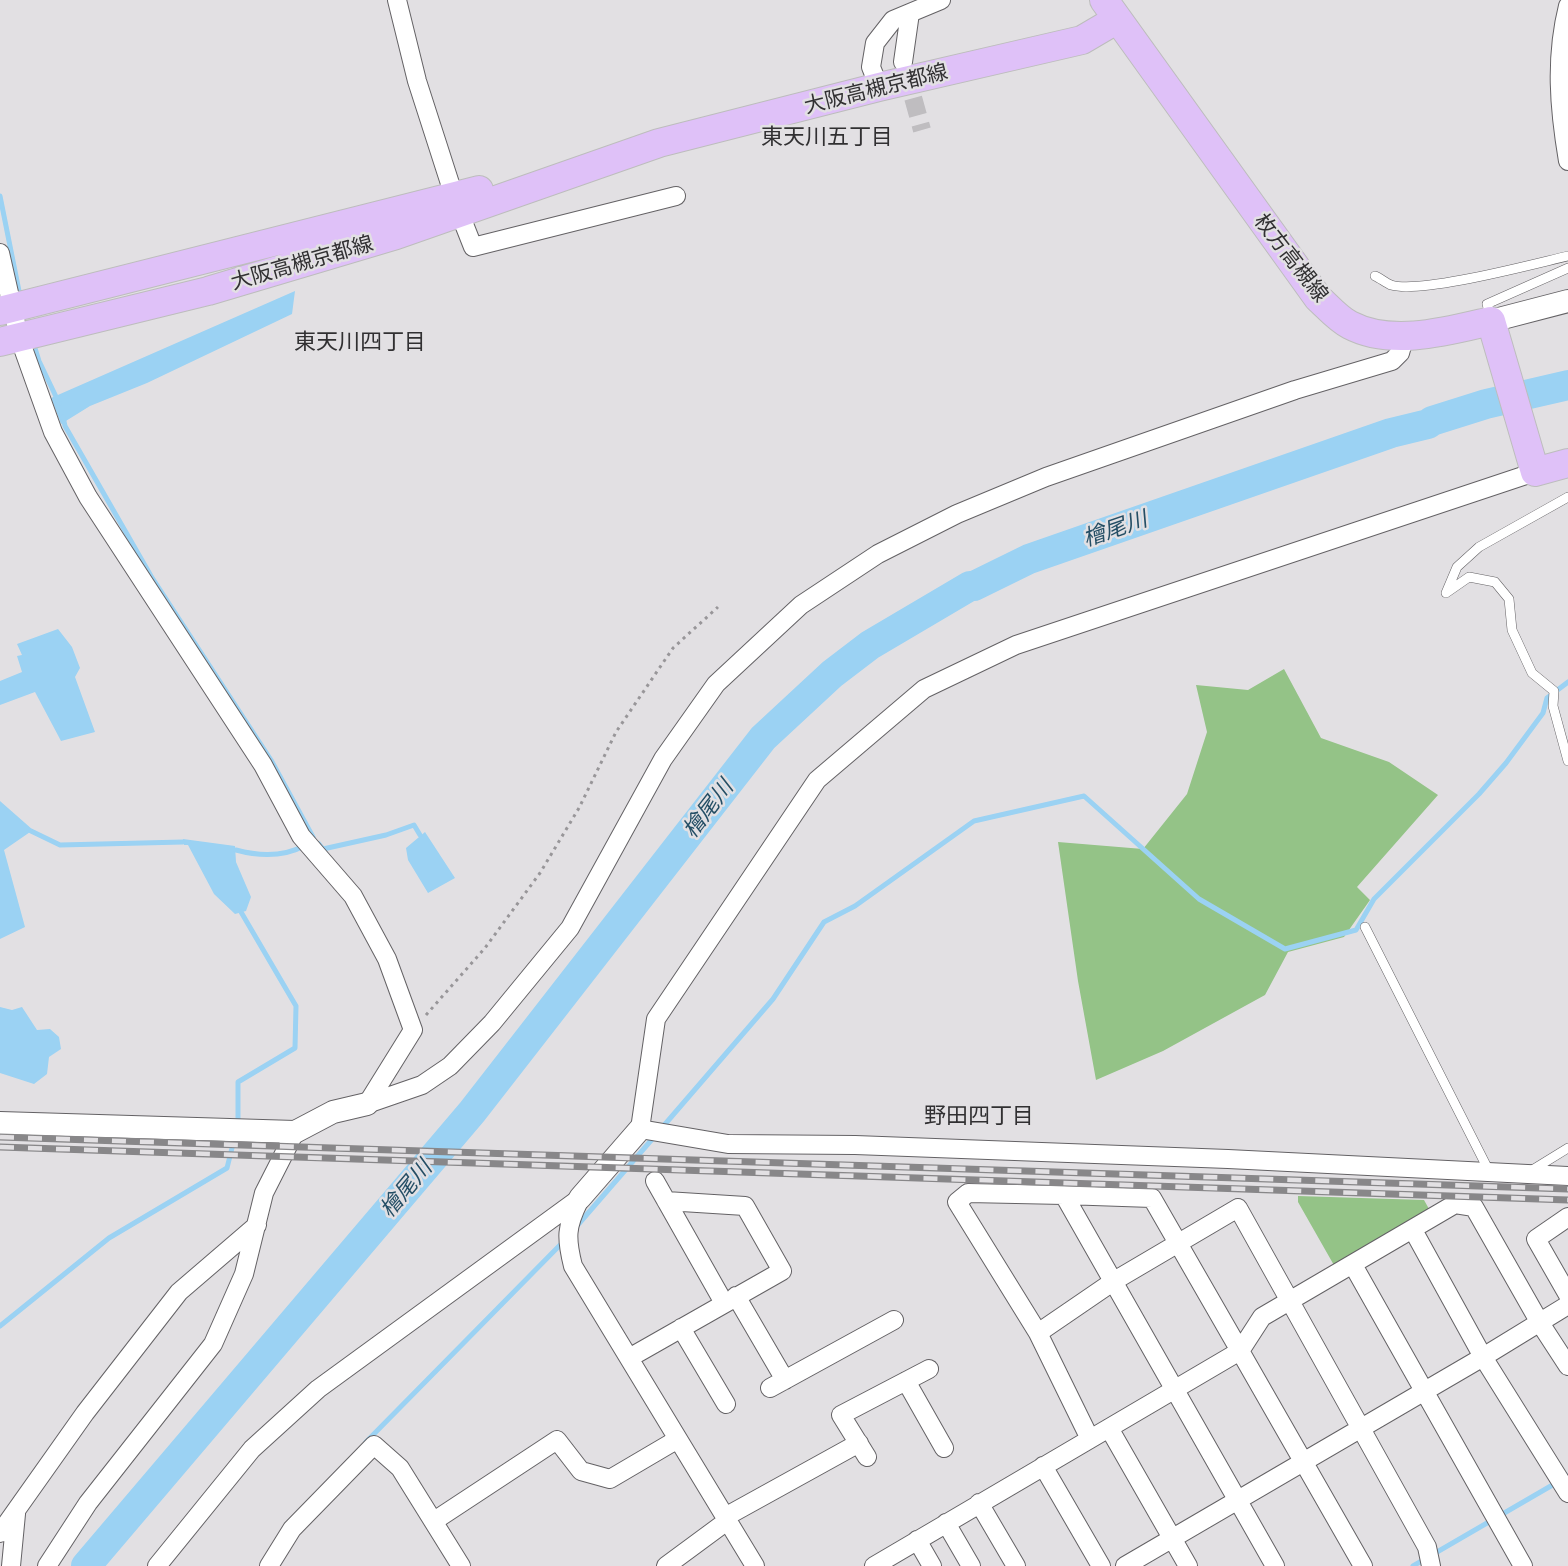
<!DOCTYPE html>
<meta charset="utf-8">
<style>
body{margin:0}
canvas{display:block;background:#e2e0e3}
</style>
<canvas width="1568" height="1566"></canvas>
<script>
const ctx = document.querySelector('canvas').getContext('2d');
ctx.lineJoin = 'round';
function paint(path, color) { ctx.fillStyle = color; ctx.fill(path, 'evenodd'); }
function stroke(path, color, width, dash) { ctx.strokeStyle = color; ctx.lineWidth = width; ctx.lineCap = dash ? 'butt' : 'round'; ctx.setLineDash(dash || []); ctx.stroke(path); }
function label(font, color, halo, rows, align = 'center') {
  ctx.font = font + ' "Asap Condensed","Noto Sans JP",sans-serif'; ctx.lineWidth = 5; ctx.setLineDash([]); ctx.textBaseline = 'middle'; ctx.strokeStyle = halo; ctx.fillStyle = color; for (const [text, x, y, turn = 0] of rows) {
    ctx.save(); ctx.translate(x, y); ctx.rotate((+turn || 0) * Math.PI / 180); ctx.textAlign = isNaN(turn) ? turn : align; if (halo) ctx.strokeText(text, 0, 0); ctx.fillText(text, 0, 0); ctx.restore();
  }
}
const green = new Path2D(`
 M1284 669 1321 738 1389 762 1438 795 1357 887 1370 900 1344 937 1288 952 1265 995 1163 1051 1096 1080 1078 981 1058 842 1143 849 1187 794 1207 732 1196 685 1248 690Z
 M1298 1196 1424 1200 1429 1209 1335 1267 1298 1202Z`);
const water = new Path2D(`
 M295 291 292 314 147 383 90 406 61 424 51 398Z
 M58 629 72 647 80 668 75 677 95 732 61 741 35 692 0 705V681L22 672 17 656 22 655 17 644Z
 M0 801 33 830 4 850 25 927 0 939Z
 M425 832 455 878 428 893 408 860 406 848Z
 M183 839 235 846 236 862 251 897 246 911 235 914 214 894 188 845H184Z
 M0 1007 12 1010 22 1007 37 1030 50 1029 59 1037 61 1049 49 1057 47 1074 34 1084 0 1073Z`);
const stream = new Path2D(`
 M0 196 20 296
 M33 342 39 361 59 403
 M63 417 65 426 151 576 271 760 313 837
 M31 831 60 845 183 842
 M319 844 323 849 386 835 414 825 420 835
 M236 850C258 856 283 857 304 846
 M238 1124V1082L295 1048 296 1006 241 912
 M660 1130 773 999 824 922 855 906 974 821 1084 796 1199 899 1285 949 1356 930 1374 899 1479 794 1506 763 1543 713 1547 698 1568 682
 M576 1227 654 1137
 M0 1326 109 1238 227 1168 235 1136
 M366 1442 564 1241
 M1413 1566 1568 1476`);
const river = new Path2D(`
 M86 1566 472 1112 763 738 832 674 870 645 970 586H974L1029 559 1391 433 1428 424 1432 421 1486 404 1568 385`);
const minorTunnel = new Path2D(`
 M906 72 922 130`);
const path = new Path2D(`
 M426 1015 485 948 540 873 579 808 616 732 673 648 718 607`);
const service = new Path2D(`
 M1375 276C1380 278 1386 283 1391 285 1421 294 1533 264 1568 256
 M1491 318 1487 304 1568 268
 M1568 497 1479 547 1457 567 1446 593 1469 577 1495 582 1509 599 1512 630 1532 673 1554 691 1553 706 1568 761
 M1365 927 1490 1173
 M1529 1172 1568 1148`);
const minor = new Path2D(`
 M397 0 417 81 454 196
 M1568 6C1555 58 1559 108 1568 161
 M903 62 910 13
 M879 87 871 67 875 43 893 20 941 0
 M460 214 473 247 676 196
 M0 253 19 337 53 432 88 497 263 765 301 836 353 896 387 959 413 1030 367 1104
 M1535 472 1016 645 924 689 817 780 656 1019 640 1129 728 1144 855 1145 1228 1159 1568 1176
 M367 1104 422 1085 450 1066 492 1023 570 928 663 759 716 684 801 605 878 554 957 514 1046 477 1295 390 1392 361 1400 353 1405 335
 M655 1181 724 1303
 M579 1201C566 1227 566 1238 573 1266L755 1566
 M1568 1217 1536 1239 1568 1295
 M1413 1230 1483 1357 1568 1493
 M1353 1265 1523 1566
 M736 1296 785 1380
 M681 1328 726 1404
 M1038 1333 1114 1281 1238 1208 1427 1547 1431 1566
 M629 1358 782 1271 745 1206 666 1201
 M906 1381 944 1448
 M770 1388 894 1320
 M1109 1428 1188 1566
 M1090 1439 1038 1333 957 1202 968 1193 1064 1195 1275 1566
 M867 1457 841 1415 929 1369
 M1043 1466 1101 1566
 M979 1503 1016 1566
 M725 1517 859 1443
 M434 1521 557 1440 581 1471 610 1479 678 1439
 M946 1523 971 1566
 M0 1533 85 1413 179 1292 257 1225
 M917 1540 932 1566
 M11 1566 16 1514
 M47 1566 88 1503 213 1344 244 1274 264 1193 295 1132
 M157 1566 252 1449 318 1389 580 1198
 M269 1566 292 1529 374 1445 400 1468 461 1566
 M666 1566 727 1521
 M874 1566 1240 1351 1152 1198 1064 1195
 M1125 1566 1483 1357 1568 1305
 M1363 1566 1240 1351 1262 1317 1455 1204 1474 1207 1540 1323 1568 1366`);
const tertiary = new Path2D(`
 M1491 321 1568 301
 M0 1123 295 1132 333 1112 367 1104
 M580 1198 640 1129`);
const primary = new Path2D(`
 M1104 0 1318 298C1327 306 1338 319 1350 325 1392 347 1448 331 1491 321L1535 472 1568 463
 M0 311 479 190
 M0 342 208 291 396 235 659 143 879 87 1082 40 1116 20`);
const rail = new Path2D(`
 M0 1137 1568 1189
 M0 1147 1568 1200`);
const streetNames = [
 ["大阪高槻京都線",876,89,-14],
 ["枚方高槻線",1291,258,52],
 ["大阪高槻京都線",302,263,-16]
];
const neighbourhoodNames = [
 ["東天川五丁目",827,137],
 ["東天川四丁目",360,342],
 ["野田四丁目",979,1116]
];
const waterNames = [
 ["檜尾川",1115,529,-19],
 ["檜尾川",708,809,-52],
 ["檜尾川",406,1189,-50]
];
paint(green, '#94c387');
paint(water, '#9bd2f3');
stroke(stream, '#9bd2f3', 5);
stroke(river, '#9bd2f3', 30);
stroke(minorTunnel, '#bfbdc0', 18, [18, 9]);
stroke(service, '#646265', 10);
stroke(minor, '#646265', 20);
stroke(tertiary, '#646265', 24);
stroke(primary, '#bdbdbd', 30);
stroke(path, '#989699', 3, [3, 4.5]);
stroke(service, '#fff', 9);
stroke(minor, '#fff', 18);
stroke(tertiary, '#fff', 22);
stroke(primary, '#dfc1f8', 28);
stroke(rail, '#888789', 7);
stroke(rail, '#e2e0e3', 4.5, [14]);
label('21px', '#313032', '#e2e0e3', streetNames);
label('22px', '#313032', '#e2e0e3', neighbourhoodNames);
label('italic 22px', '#244e65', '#e2e0e3', waterNames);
</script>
